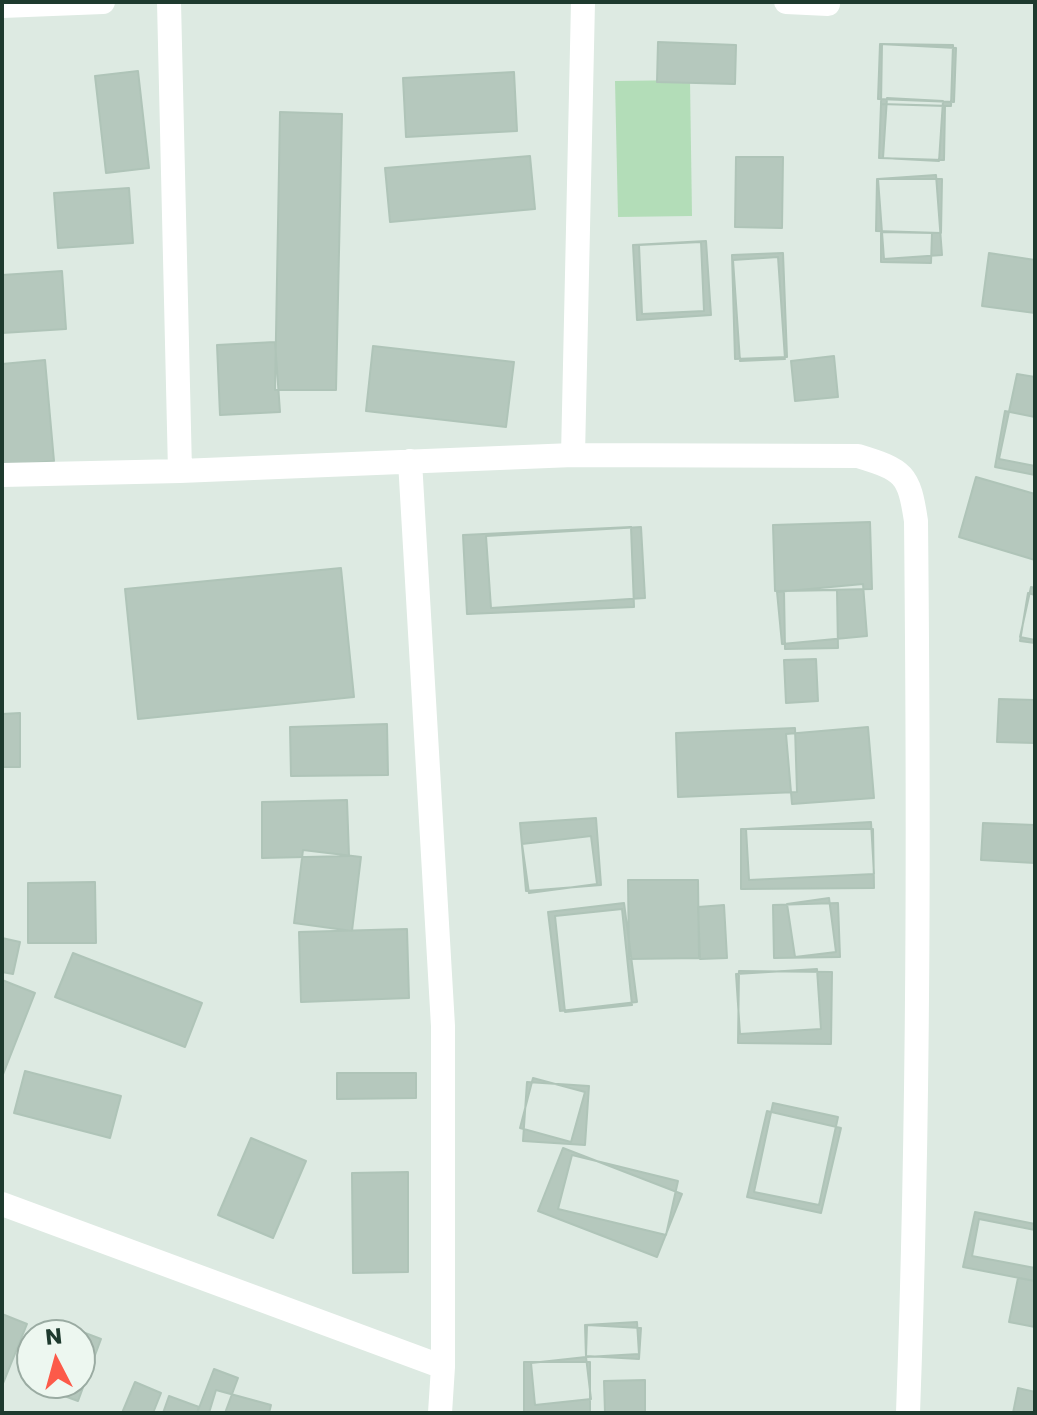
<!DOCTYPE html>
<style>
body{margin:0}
#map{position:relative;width:1037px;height:1415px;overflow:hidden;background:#ddeae2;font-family:Poppins,sans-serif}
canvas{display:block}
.frame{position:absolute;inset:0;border:4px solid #1e3a2e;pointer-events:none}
.north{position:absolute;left:16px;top:1319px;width:80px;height:80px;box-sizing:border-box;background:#edf7f0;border:2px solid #9aaba2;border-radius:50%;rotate:354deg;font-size:22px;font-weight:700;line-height:32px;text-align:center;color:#1e3a2e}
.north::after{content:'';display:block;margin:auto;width:28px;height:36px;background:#fc5a49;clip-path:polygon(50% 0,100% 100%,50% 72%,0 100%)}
</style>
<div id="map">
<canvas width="1037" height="1415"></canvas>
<div class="frame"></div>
<div class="north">N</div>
</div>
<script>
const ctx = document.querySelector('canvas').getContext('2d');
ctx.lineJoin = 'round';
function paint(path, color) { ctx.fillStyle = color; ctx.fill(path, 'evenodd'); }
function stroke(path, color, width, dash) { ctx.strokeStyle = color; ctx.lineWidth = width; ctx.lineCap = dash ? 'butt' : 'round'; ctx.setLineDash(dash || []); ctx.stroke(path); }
const green = new Path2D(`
 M690 80 692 216 618 217 615 81Z`);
const building = new Path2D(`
 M658 42 736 45 735 84 657 82Z
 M880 44 956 48 954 102 878 99Z
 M882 44 953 45 951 106 881 104Z
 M138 71 149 168 106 173 95 76Z
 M514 72 517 131 406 137 403 78Z
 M887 98 943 101 939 161 883 158Z
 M881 104 945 106 944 160 879 158Z
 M280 112 342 114 336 390H275Z
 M530 156 535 209 390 222 385 168Z
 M736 157H783L782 228 735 227Z
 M936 175 942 255 884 259 878 179Z
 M877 179H942L941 233 876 231Z
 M129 188 133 243 58 248 54 193Z
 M881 232 932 233 931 263 881 262Z
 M706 241 711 315 637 320 633 245Z
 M701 242 704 311 642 314 639 245Z
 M783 253 787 357 735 359 732 255Z
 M989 253 1035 260V313L982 306Z
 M778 257 785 359 740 361 733 260Z
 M62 271 66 329 2 333V275Z
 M275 342 280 412 220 415 217 345Z
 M373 346 514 362 506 427 366 411Z
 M834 356 838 397 795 401 791 361Z
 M45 360 54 461 2 466V364Z
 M1017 374 1035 377V466L999 459Z
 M1005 411 1035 417V475L995 467Z
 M976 477 1035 494V560L959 537Z
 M870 522 872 589 775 591 773 525Z
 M631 527 634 607 467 614 463 535Z
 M641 527 645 598 491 608 486 536Z
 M341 568 354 697 138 719 125 589Z
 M863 584 867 636 782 644 777 592Z
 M1031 587 1035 588V640L1020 637Z
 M837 590 838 648 785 649 784 591Z
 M1028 593 1035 595V643L1020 641Z
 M816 659 818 701 786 703 784 660Z
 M999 699 1035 700V743L997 742Z
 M20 713V767H2V714Z
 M387 724 388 775 291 776 290 727Z
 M868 727 874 798 792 804 786 734Z
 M795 728 797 792 678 797 676 733Z
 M347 800 349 856 262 858V802Z
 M596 818 601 885 526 891 520 823Z
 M871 822 874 874 749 880 746 829Z
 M983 823 1035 825V863L981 860Z
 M741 829H873L874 888 741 889Z
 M591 836 597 884 529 893 522 844Z
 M303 850 361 857 352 931 294 923Z
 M628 880H698L699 958 629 959Z
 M95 882 96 943H28V883Z
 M829 898 836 952 795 957 787 904Z
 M624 903 637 1002 560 1011 548 912Z
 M838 903 840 957 774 958 773 905Z
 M724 905 727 958 700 959 698 907Z
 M622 909 632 1005 565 1012 555 916Z
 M407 929 409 998 301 1002 299 932Z
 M2 938 20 942 13 974 2 972Z
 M73 953 202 1003 185 1047 55 997Z
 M817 969 821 1029 740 1034 736 974Z
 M739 971 832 972 831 1044 738 1043Z
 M2 980 35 993 2 1077Z
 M25 1071 121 1096 110 1138 14 1113Z
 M337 1073H416V1098L337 1099Z
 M533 1078 585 1092 571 1142 520 1128Z
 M527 1082 589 1086 585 1145 523 1141Z
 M773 1103 838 1117 819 1205 754 1192Z
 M767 1111 841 1128 821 1213 747 1197Z
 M251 1138 306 1161 273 1238 218 1215Z
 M563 1148 682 1194 657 1257 538 1211Z
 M572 1155 678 1181 666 1235 558 1209Z
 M408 1172V1272L353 1273 352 1173Z
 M975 1212 1035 1224V1281L963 1267Z
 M979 1219 1035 1230V1268L972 1256Z
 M1018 1278 1035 1281V1327L1009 1322Z
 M2 1314 27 1324 2 1386Z
 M637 1322 639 1354 586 1357 585 1325Z
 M64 1325 101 1339 78 1401 40 1387 42 1383H80V1335H60Z
 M587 1325 641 1328 639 1359 586 1356Z
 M586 1357 591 1399 535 1405 531 1363Z
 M524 1362H590V1413H524Z
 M214 1369 238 1378 225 1413H197Z
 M645 1380V1413H605L604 1381Z
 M135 1382 161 1393 153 1413H122Z
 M1018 1388 1035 1392V1413H1013Z
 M216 1390 271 1405 269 1413H209Z
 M169 1396 199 1407 197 1413H163Z`);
const street = new Path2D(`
 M169 2 180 471
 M786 2 828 4
 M2 6 103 2
 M573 455 583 2
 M410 461 443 1026V1367L440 1413
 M2 475 180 471 573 455 858 456C904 470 909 474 916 521 919 819 919 1116 908 1413
 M2 1204 443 1367`);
paint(green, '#b3ddb8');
paint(building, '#b5c8bd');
stroke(building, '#afc4b8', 2);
stroke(street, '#fff', 24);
</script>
